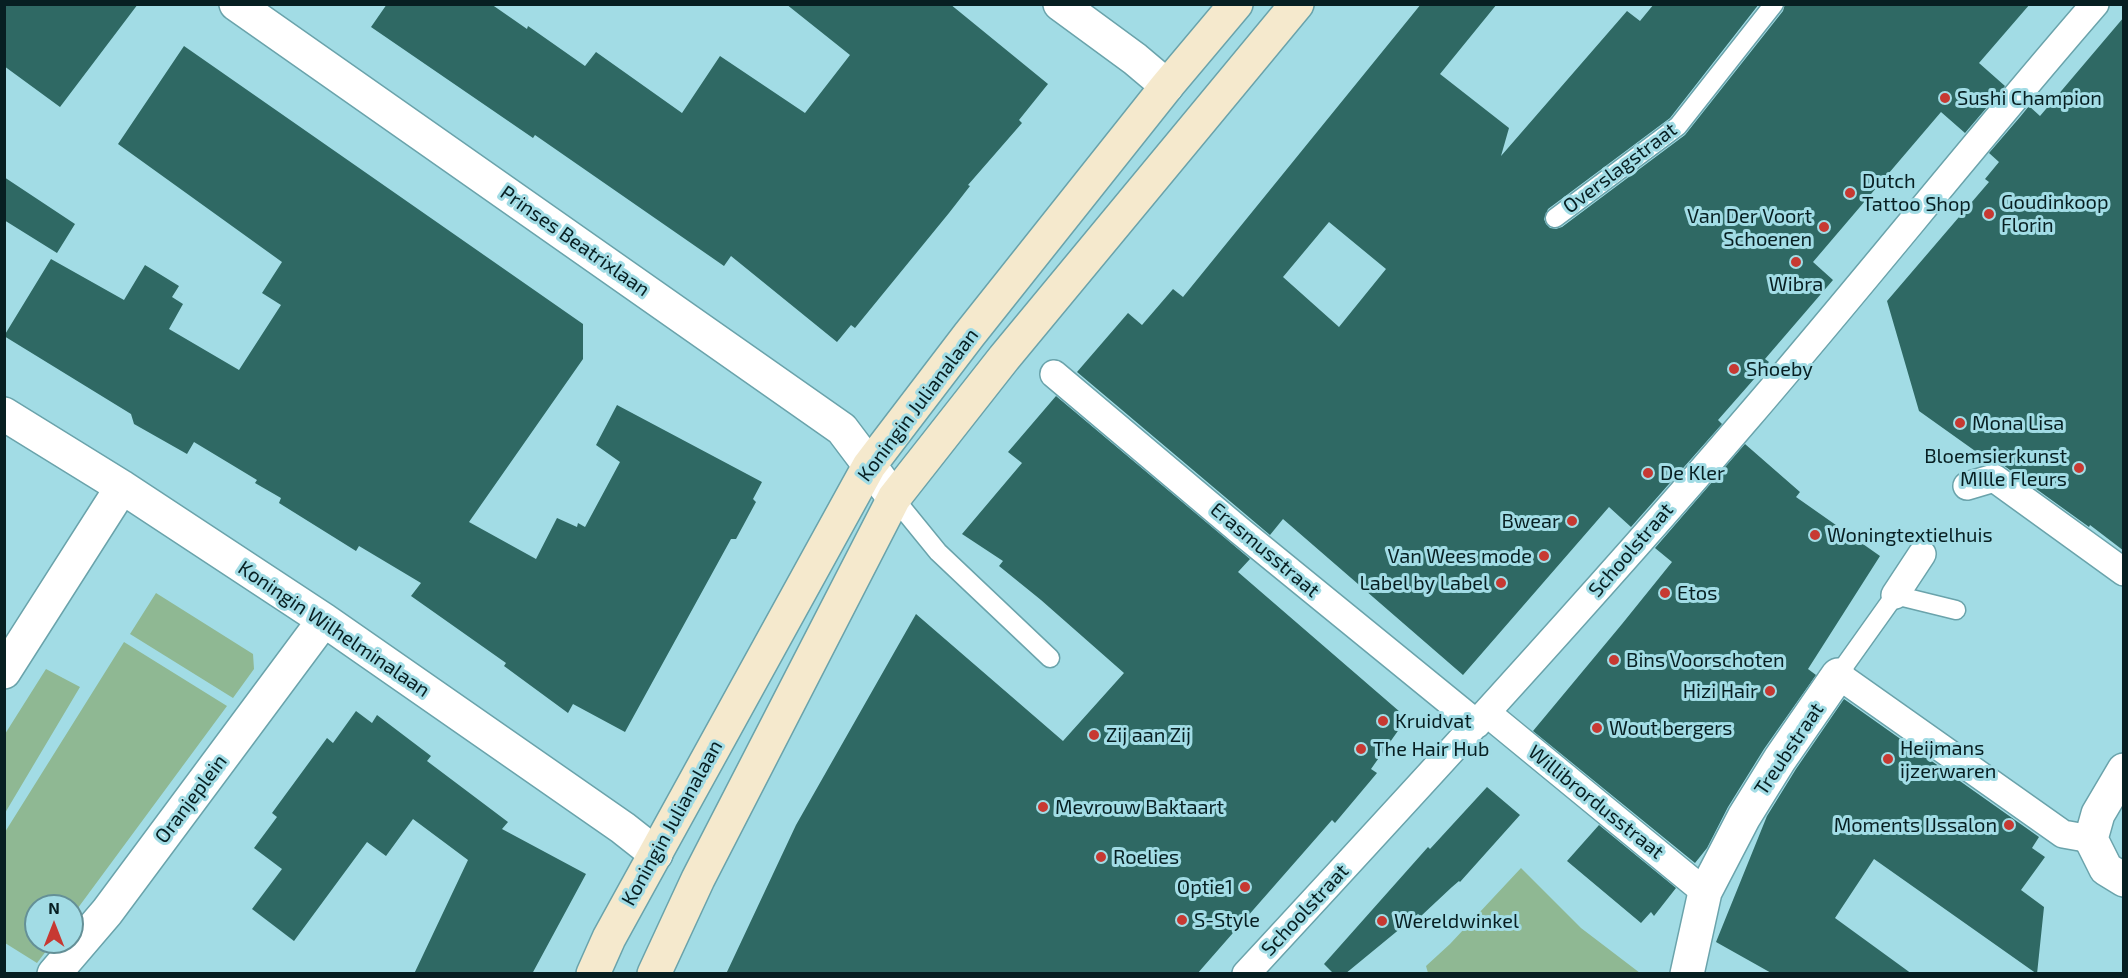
<!DOCTYPE html>
<style>
body{margin:0}
#map{position:relative;width:2128px;height:978px;overflow:hidden;background:#a2dce5;font-family:"Exo 2",sans-serif}
canvas{display:block}
.frame{position:absolute;inset:0;border:6px solid #071f22;pointer-events:none}
.north{position:absolute;left:24px;top:894px;width:60px;height:60px;box-sizing:border-box;background:#a2dce5;border:2px solid #649097;border-radius:50%;rotate:0deg;font-size:16px;font-weight:700;line-height:24px;text-align:center;color:#071f22}
.north::after{content:'';display:block;margin:auto;width:21px;height:27px;background:#c73932;clip-path:polygon(50% 0,100% 100%,50% 72%,0 100%)}
</style>
<div id="map">
<canvas width="2128" height="978"></canvas>
<div class="frame"></div>
<div class="north">N</div>
</div>
<script>
const ctx = document.querySelector('canvas').getContext('2d');
ctx.lineJoin = 'round';
function paint(path, color) { ctx.fillStyle = color; ctx.fill(path, 'evenodd'); }
function stroke(path, color, width, dash) { ctx.strokeStyle = color; ctx.lineWidth = width; ctx.lineCap = dash ? 'butt' : 'round'; ctx.setLineDash(dash || []); ctx.stroke(path); }
function label(font, color, halo, rows, align = 'center') {
  ctx.font = font + ' "Exo 2",sans-serif'; ctx.lineWidth = 6; ctx.setLineDash([]); ctx.textBaseline = 'middle'; ctx.strokeStyle = halo; ctx.fillStyle = color; for (const [text, x, y, turn = 0] of rows) {
    ctx.save(); ctx.translate(x, y); ctx.rotate((+turn || 0) * Math.PI / 180); ctx.textAlign = isNaN(turn) ? turn : align; if (halo) ctx.strokeText(text, 0, 0); ctx.fillText(text, 0, 0); ctx.restore();
  }
}
const green = new Path2D(`
 M156 593 253 654 254 669 233 698 130 634Z
 M124 642 227 706 72 916V906H36V942H53L37 963 5 943V832Z
 M46 669 80 687 5 813V734Z
 M1521 868 1581 928 1640 973H1428L1426 966 1450 944Z`);
const building = new Path2D(`
 M4 4H138L60 107 4 66Z
 M387 4H491L527 29 528 26 585 66 596 52 682 113 720 56 805 113 850 55 786 4H950L1048 84 1019 120 1022 123 968 185 970 186 949 213 855 328 851 325 837 342 731 256 724 266 535 135 533 138 371 27Z
 M1421 4H1497L1440 74 1509 128 1501 156 1627 11 1640 21 1654 4H1759L1670 118 1548 209 1544 219 1546 224 1550 228 1556 229 1562 227 1685 135 1783 11 1785 4H2030L1979 63 2005 86 1965 133 1941 112 1813 262 1833 280 1765 359 1769 362 1718 420 1722 424 1631 527 1609 507 1463 675 1283 519 1270 535 1077 372 1128 313 1142 325 1173 289 1183 297ZM1329 222 1386 269 1339 327 1283 277Z
 M2124 17V551L2090 525 2089 527 2003 465 1992 463 1919 411 1887 301 1989 182 1985 179 1999 162 1989 153 2020 117 2029 106 2040 116Z
 M184 46 583 324V359L469 522 536 559 557 518 577 527 578 523 585 527 620 462 596 445 617 405 762 482 753 499 756 502 736 539H731L625 732 573 704 568 713 504 666 506 663 411 596 421 583 359 546 356 551 279 503 281 498 255 483 257 480 194 442 187 454 134 424 131 414 4 336 51 259 124 300 145 265 179 286 172 297 183 304 169 329 239 370 281 305 262 293 282 262 118 144Z
 M4 177 75 224 57 253 4 220Z
 M1056 396 1250 559 1238 572 1407 718 1371 769 1377 773 1335 823 1332 820 1197 974H726L796 825 916 614 1063 741 1124 673 1041 600 999 566 1003 561 962 534 1022 463 1008 452Z
 M1745 444 1800 492 1796 497 1880 556 1808 669 1816 675 1764 749 1728 807 1707 848 1695 863 1533 731 1622 624 1672 562 1655 548Z
 M1844 699 2039 837 2032 848 2045 857 2021 890 2044 907 2037 974 1874 859 1835 918 1912 974H1773L1716 942 1767 816 1796 769Z
 M356 711 372 723 377 715 431 756 427 761 508 822 502 829 586 874 532 974H414L468 860 413 819 386 856 367 842 294 941 252 909 282 869 254 848 277 817 272 813 327 738 333 743Z
 M1487 787 1520 815 1460 882 1459 881 1452 887 1421 916 1418 914 1345 974H1334L1324 964 1428 847 1430 849Z
 M1599 825 1676 888 1654 916 1651 912 1641 923 1567 861Z`);
const service = new Path2D(`
 M1555 218 1678 126 1774 4
 M894 498 938 552 1050 658
 M1838 675 1895 595 1956 610`);
const pedestrian = new Path2D(`
 M1054 374 1239 530 1477 724
 M1967 486 1994 478 2124 572
 M1895 595 1922 554
 M1838 675 2063 834 2091 839
 M1487 713 1705 892
 M1246 974C1416 790 1586 606 1749 416 1866 280 1977 140 2095 4`);
const minor = new Path2D(`
 M236 4 842 429 894 498
 M1060 4 1135 59 1167 86
 M4 414 122 487 324 620 623 828 656 854
 M4 672 122 487
 M2124 770 2098 814 2091 839 2106 869 2124 880
 M54 974 107 912 324 620
 M1687 974 1705 892 1744 817 1780 759 1838 675`);
const secondary = new Path2D(`
 M593 974 609 938 869 466 969 335 1167 86 1236 4
 M654 974 698 879 894 498 1004 358 1297 4`);
const markers = [
 [1945,98,6,"#c73932"],
 [1850,193,6,"#c73932"],
 [1989,214,6,"#c73932"],
 [1824,227,6,"#c73932"],
 [1796,262,6,"#c73932"],
 [1734,369,6,"#c73932"],
 [1960,423,6,"#c73932"],
 [2079,468,6,"#c73932"],
 [1648,473,6,"#c73932"],
 [1572,521,6,"#c73932"],
 [1815,535,6,"#c73932"],
 [1544,556,6,"#c73932"],
 [1501,583,6,"#c73932"],
 [1665,593,6,"#c73932"],
 [1614,660,6,"#c73932"],
 [1770,691,6,"#c73932"],
 [1383,721,6,"#c73932"],
 [1597,728,6,"#c73932"],
 [1094,735,6,"#c73932"],
 [1361,749,6,"#c73932"],
 [1888,759,6,"#c73932"],
 [1043,807,6,"#c73932"],
 [2009,825,6,"#c73932"],
 [1101,857,6,"#c73932"],
 [1245,887,6,"#c73932"],
 [1182,920,6,"#c73932"],
 [1382,921,6,"#c73932"]
];
const poiNames = [
 ["Sushi Champion",1957,98],
 ["Dutch",1862,181],
 ["Tattoo Shop",1862,204],
 ["Goudinkoop",2001,202],
 ["Florin",2001,225],
 ["Van Der Voort",1812,216,"right"],
 ["Schoenen",1812,239,"right"],
 ["Wibra",1796,284,"center"],
 ["Shoeby",1746,369],
 ["Mona Lisa",1972,423],
 ["Bloemsierkunst",2067,456,"right"],
 ["MIlle Fleurs",2067,479,"right"],
 ["De Kler",1660,473],
 ["Bwear",1560,521,"right"],
 ["Woningtextielhuis",1827,535],
 ["Van Wees mode",1532,556,"right"],
 ["Label by Label",1489,583,"right"],
 ["Etos",1677,593],
 ["Bins Voorschoten",1626,660],
 ["Hizi Hair",1758,691,"right"],
 ["Kruidvat",1395,721],
 ["Wout bergers",1609,728],
 ["Zij aan Zij",1106,735],
 ["Heijmans",1900,748],
 ["ijzerwaren",1900,771],
 ["The Hair Hub",1373,749],
 ["Mevrouw Baktaart",1055,807],
 ["Moments IJssalon",1997,825,"right"],
 ["Roelies",1113,857],
 ["Optie1",1233,887,"right"],
 ["S-Style",1194,920],
 ["Wereldwinkel",1394,921]
];
const streetNames = [
 ["Overslagstraat",1620,168,-37],
 ["Prinses Beatrixlaan",575,241,35],
 ["Koningin Julianalaan",918,405,-53],
 ["Erasmusstraat",1265,550,40],
 ["Schoolstraat",1631,550,-49],
 ["Koningin Wilhelminalaan",334,629,34],
 ["Treubstraat",1789,749,-56],
 ["Oranjeplein",191,799,-53],
 ["Willibrordusstraat",1596,802,39],
 ["Koningin Julianalaan",672,823,-61],
 ["Schoolstraat",1305,910,-47]
];
paint(green, '#8fb893');
paint(building, '#2f6964');
stroke(service, '#6aa3ab', 21);
stroke(pedestrian, '#6aa3ab', 30);
stroke(minor, '#6aa3ab', 36);
stroke(secondary, '#6aa3ab', 36);
stroke(service, '#fff', 18);
stroke(pedestrian, '#fff', 27);
stroke(minor, '#fff', 33);
stroke(secondary, '#f5e9cd', 33);
for (const [x, y, r, color] of markers) { const dot = new Path2D(); dot.arc(x, y, r, 0, 2 * Math.PI); ctx.fillStyle = color; ctx.fill(dot); stroke(dot, '#a2dce5', 2); }
label('20px', '#071f22', '#a2dce5', poiNames, 'left');
label('20px', '#071f22', '#a2dce5', streetNames);
</script>
